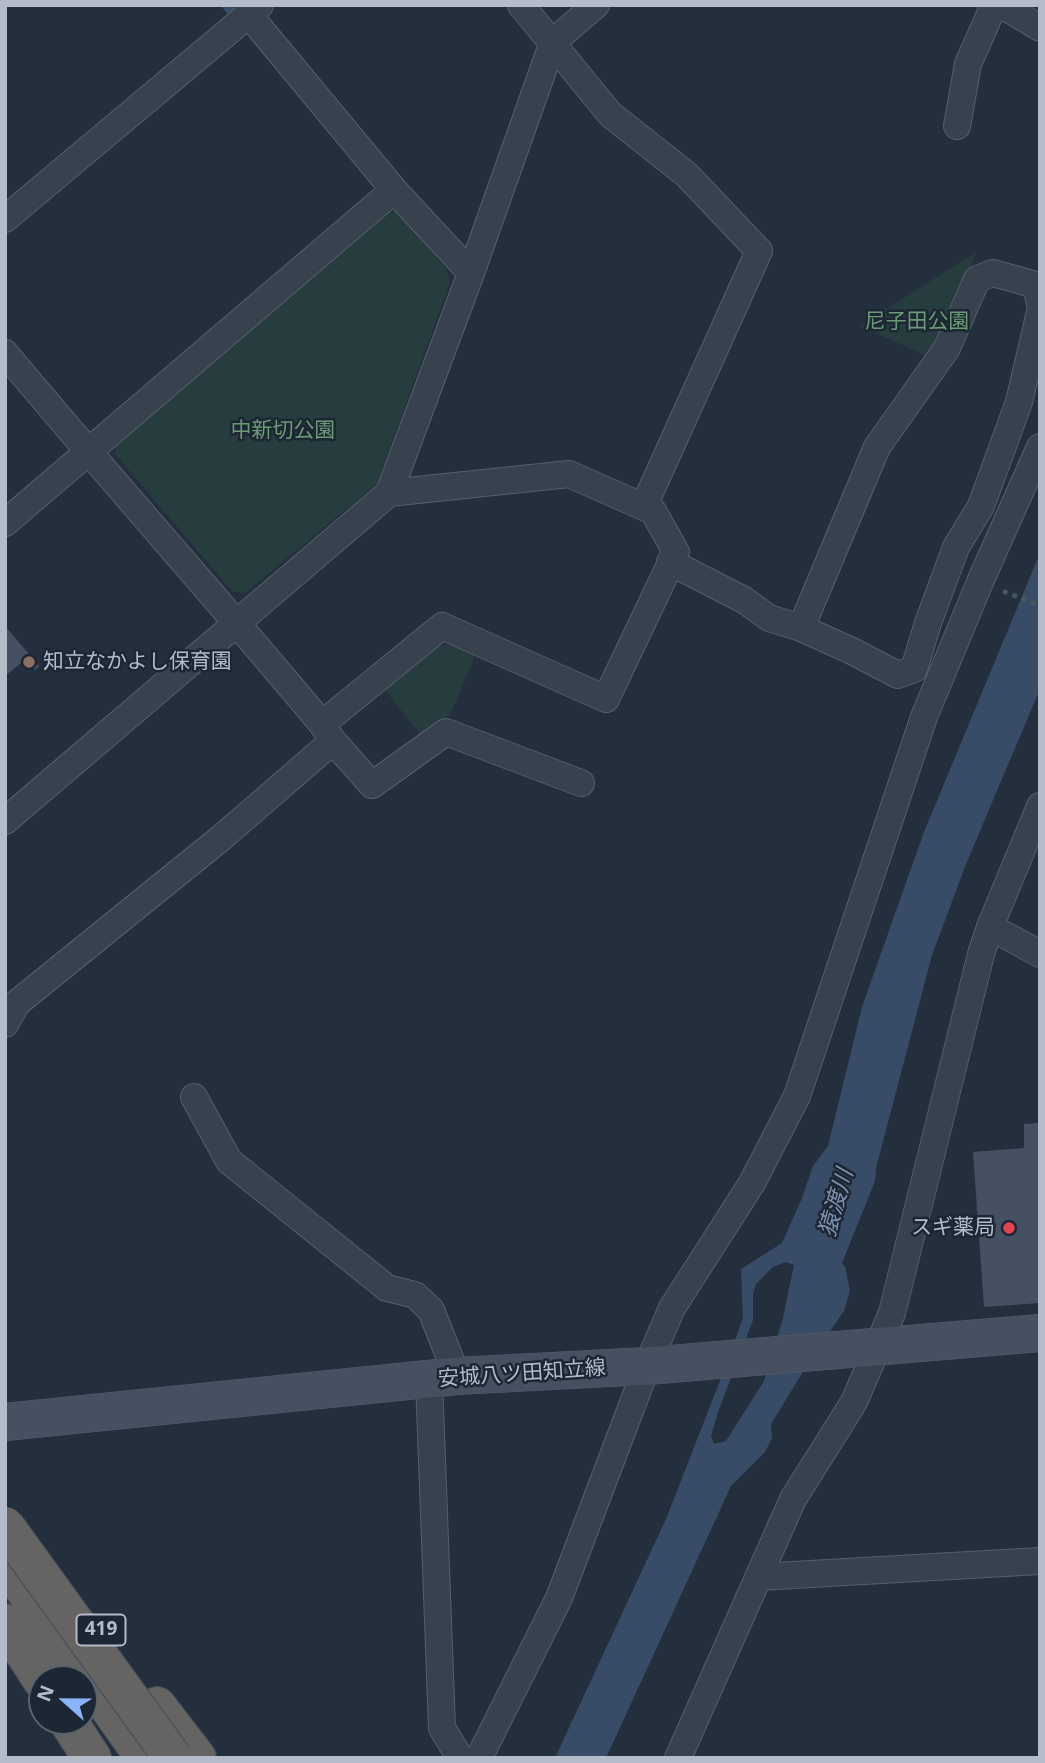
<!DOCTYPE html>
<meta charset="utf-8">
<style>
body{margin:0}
#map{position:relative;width:1045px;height:1763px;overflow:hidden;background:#242f3e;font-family:"Open Sans",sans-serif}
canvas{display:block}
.frame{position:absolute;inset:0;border:7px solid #b4bcc9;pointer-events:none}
.north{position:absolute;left:28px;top:1665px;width:70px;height:70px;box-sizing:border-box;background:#1d2633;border:2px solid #59626f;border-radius:50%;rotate:291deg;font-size:19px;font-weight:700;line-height:28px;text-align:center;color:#b4bcc9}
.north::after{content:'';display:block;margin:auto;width:24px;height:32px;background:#8ab4f8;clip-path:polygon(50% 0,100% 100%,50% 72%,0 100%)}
</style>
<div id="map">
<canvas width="1045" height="1763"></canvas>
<div class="frame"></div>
<div class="north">N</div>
</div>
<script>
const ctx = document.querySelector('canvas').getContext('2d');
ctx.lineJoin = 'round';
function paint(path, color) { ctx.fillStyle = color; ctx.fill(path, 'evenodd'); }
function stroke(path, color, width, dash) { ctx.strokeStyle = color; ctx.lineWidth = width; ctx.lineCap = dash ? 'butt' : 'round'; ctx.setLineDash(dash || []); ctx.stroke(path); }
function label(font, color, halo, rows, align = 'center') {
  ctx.font = font + ' "Open Sans","Noto Sans JP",sans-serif'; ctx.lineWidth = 5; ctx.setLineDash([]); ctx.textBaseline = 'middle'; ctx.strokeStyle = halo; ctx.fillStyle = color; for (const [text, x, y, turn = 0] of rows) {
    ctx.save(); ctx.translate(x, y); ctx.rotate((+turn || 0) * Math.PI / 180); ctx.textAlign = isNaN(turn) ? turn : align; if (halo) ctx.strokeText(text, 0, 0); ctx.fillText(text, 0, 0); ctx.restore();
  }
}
const green = new Path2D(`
 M386 211 398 213 446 268 450 283 377 484 245 593 232 591 115 454 117 441Z
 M976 252 952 318 927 356 860 326Z
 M449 644 475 656 450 715 420 734 384 689 435 646Z`);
const water = new Path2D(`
 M1040 553V689L966 864 932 955 876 1168 875 1181 842 1263 845 1267 850 1290 844 1311 812 1357 771 1424 772 1438 765 1452 731 1486 606 1758H555L666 1519 725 1368 743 1318 741 1269 782 1243 802 1198 813 1166 828 1146 862 1007 924 832ZM786 1262 794 1265 783 1318 764 1381 726 1441 714 1444 711 1436 718 1412 753 1320V1294L756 1284 773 1267Z`);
const stream = new Path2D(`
 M226 5 230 10`);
const building = new Path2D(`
 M5 626 39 666 35 670 26 659 5 676Z
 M1040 1123V1303L984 1307 973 1152 1024 1148V1124Z`);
const path = new Path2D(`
 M1003 591 1040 606`);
const minor = new Path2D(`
 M521 5 610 114 687 175 759 251 644 506
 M1002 5 1040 28
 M249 15 394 190 471 273
 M957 126 968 64 994 5
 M5 219 260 5
 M5 353C109 478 218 599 322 724L333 741 372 785 446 732 581 783
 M5 523 394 190
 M670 562 744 600 769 618 801 628 852 651 898 675 914 669 928 623 956 547 981 506 1019 402 1040 312
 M801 628 877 447 947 348 977 279 993 273 1036 285 1040 304
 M322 724 442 626 606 699 676 552 653 511 569 474 389 493
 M5 821 389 493 471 273 553 42 596 5
 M990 927 1040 954
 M5 1024 17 1003 221 838 333 741
 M194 1097 229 1161 387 1288 415 1295 431 1310 457 1376
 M429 1380 442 1728 460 1758
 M758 1577 1040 1561
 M479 1758 559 1598 647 1366 672 1308 752 1183 797 1096 924 717 980 582 1040 447
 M678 1758 793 1499 854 1402 892 1313 981 954 990 927 1040 806`);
const secondary = new Path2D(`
 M5 1422 457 1376 647 1366 1040 1333`);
const trunk = new Path2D(`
 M5 1562 145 1758
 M5 1623 42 1680
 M157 1706 197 1758
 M68 1721 92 1758`);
const trunkBridge = new Path2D(`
 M5 1526 173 1758`);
const markers = [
 [29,662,7,"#8d6e63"],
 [1009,1228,7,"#e0444e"]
];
const shields = [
 [101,1630,49]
];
const shieldNames = [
 ["419",101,1630]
];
const parkNames = [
 ["尼子田公園",917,322],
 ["中新切公園",283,431]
];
const poiNames = [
 ["知立なかよし保育園",43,662],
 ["スギ薬局",995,1228,"right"]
];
const streetNames = [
 ["安城八ツ田知立線",522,1374,-4]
];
const waterNames = [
 ["猿渡川",837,1203,-74]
];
paint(green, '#263c3f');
paint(water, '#394c67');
stroke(stream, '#394c67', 9);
paint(building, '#455162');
stroke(minor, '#565f6c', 28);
stroke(secondary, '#565f6c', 38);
stroke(trunk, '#434c59', 40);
stroke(path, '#44595c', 4.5, [5, 5]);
stroke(minor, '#38414e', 26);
stroke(secondary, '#465061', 37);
stroke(trunk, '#656462', 38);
stroke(trunkBridge, '#434c59', 40, []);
stroke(trunkBridge, '#656462', 38);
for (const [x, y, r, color] of markers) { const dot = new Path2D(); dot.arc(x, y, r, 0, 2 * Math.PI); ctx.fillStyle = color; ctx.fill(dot); stroke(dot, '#1d2633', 2.5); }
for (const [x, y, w] of shields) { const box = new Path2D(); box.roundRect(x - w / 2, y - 15.5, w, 31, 5); ctx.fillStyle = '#1d2633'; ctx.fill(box); stroke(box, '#b4bcc9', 2); }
label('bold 19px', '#b4bcc9', null, shieldNames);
label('21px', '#6b9a76', '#1d2633', parkNames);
label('21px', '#b4bcc9', '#1d2633', poiNames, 'left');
label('21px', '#b4bcc9', '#1d2633', streetNames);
label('italic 23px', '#7c92b1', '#1d2633', waterNames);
</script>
